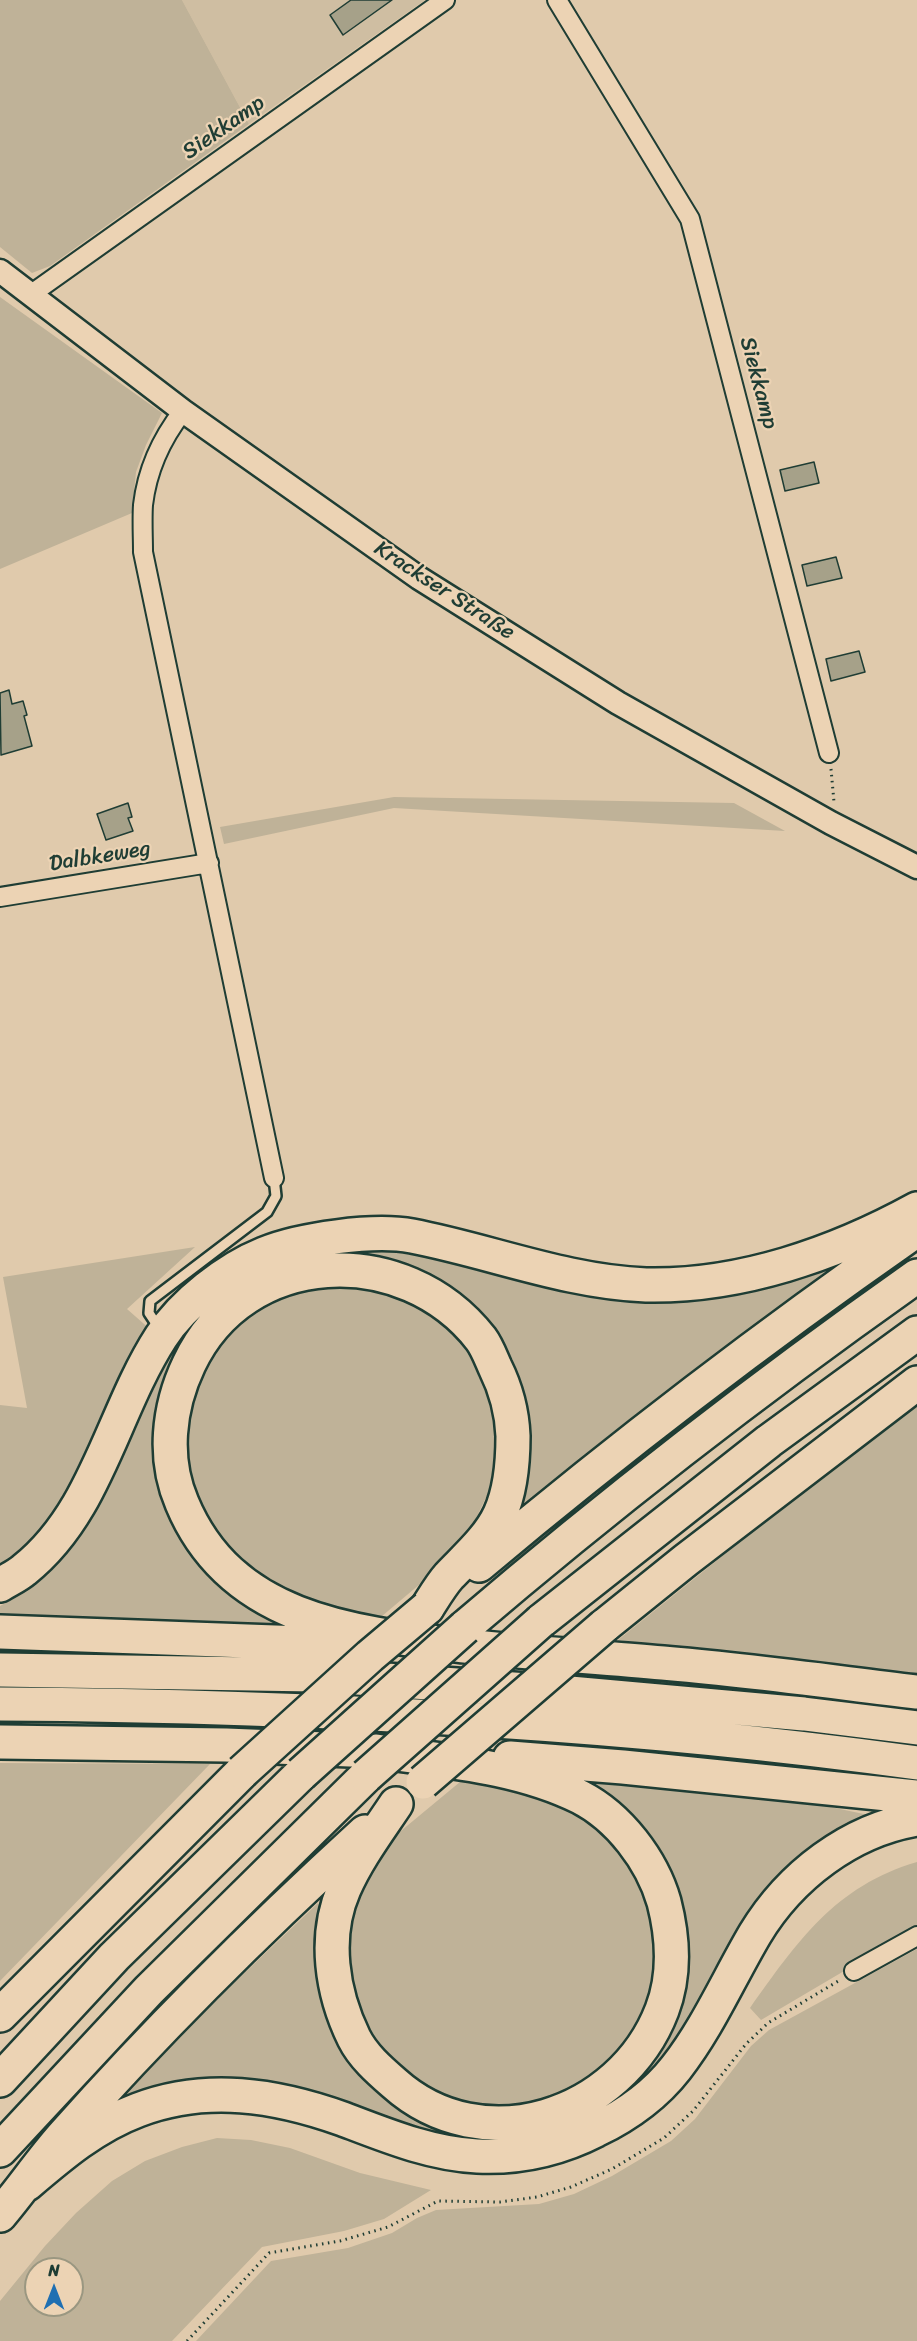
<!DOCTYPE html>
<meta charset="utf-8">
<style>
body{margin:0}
#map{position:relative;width:917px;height:2341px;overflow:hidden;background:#e0caac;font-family:Sriracha,sans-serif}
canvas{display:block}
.north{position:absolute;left:24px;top:2257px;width:60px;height:60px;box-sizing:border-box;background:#ecd3b4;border:2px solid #9a9781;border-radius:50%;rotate:0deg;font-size:16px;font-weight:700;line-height:24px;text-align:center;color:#1f3d34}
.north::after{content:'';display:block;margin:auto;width:21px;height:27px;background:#1f6fb2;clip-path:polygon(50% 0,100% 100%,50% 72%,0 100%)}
</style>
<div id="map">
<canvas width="917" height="2341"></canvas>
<div class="north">N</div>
</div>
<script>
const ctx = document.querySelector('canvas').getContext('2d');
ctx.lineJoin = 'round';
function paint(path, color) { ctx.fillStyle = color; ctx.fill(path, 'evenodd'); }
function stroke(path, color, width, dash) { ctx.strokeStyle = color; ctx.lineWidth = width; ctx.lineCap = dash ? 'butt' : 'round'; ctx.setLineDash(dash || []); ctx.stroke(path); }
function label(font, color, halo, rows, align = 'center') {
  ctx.font = font + ' Sriracha,sans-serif'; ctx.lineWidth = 4.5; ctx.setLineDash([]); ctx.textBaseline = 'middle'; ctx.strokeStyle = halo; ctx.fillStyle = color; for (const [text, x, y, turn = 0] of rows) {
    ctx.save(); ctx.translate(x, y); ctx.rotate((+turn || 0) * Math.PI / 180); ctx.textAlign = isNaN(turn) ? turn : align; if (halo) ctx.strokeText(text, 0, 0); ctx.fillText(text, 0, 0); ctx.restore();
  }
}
const built = new Path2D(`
 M182 0H425L249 124Z`);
const green = new Path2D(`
 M0 0H182L249 124 50 266 32 273 0 247Z
 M0 297 162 413 146 445 136 472 132 513 0 569Z
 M394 797 734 803 785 831 394 808 224 844 220 827Z
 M195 1247 127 1309 152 1331 71 1499 32 1547 0 1572V1405L27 1408 3 1277Z
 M328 1252H391L474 1264 753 1289 844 1262 512 1514 524 1407 418 1277Z
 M321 1283 408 1294 475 1343 499 1416 498 1444 491 1487 468 1535 420 1584 375 1622 350 1619 261 1581 227 1550 200 1512 189 1475 186 1422 193 1386 216 1345 249 1311 287 1291Z
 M222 1290 179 1357 171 1509 305 1628 0 1619V1606L28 1591 70 1546 106 1489 152 1378 187 1319Z
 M917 1407V1675L643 1644 618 1640 843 1459 890 1423Z
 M0 1763 210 1764 0 1981Z
 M466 1777 568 1806 607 1834 633 1862 647 1894 659 1937 649 2015 629 2045 574 2094 502 2111 442 2100 384 2061 354 2006 346 1965 351 1920 363 1878 396 1835Z
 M584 1778 797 1800 878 1817 847 1831 668 2057 627 2101 557 2136 464 2144 367 2119 119 2105 111 2100 318 1903 321 1987 341 2050 386 2098 437 2125 567 2124 688 1960 685 1920 672 1878 594 1792Z
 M917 1862V1928L761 2020 750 2008C797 1942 835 1886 917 1862Z
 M917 1949V2341H196L271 2261 348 2248 392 2233 417 2218 436 2210 539 2204 574 2194 612 2176 671 2141 695 2119 751 2046 769 2030Z
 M217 2138 251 2140 290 2148 360 2173 431 2190 384 2219 344 2231 262 2247 172 2341H0V2301L45 2246 76 2213 112 2181 145 2161 182 2147ZM36 2269H72V2305H36Z`);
const building = new Path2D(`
 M351 0H392L343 35 330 15Z
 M814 462 819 483 785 491 780 470Z
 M836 557 842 578 807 586 802 565Z
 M859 651 865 672 831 681 826 659Z
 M9 690 12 704 23 701 27 715 24 716 32 746 1 755 0 693Z
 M128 803 132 817 128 818 133 831 106 840 97 814Z`);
const path = new Path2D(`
 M831 769 834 802
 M187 2341 269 2253 340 2241 388 2227 438 2201 500 2202 537 2197 571 2187 612 2169 664 2138 693 2111 746 2044 768 2023 840 1980`);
const service = new Path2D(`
 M159 1328 149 1313 150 1301 267 1212 276 1196 274 1178`);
const minor = new Path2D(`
 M557 0 690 219 829 753
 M30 295 445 0
 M183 411C162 438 147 471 143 505 142 520 143 537 143 552L274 1178
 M0 897 209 863
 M854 1971 917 1936`);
const tertiary = new Path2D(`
 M0 271 183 411 419 578 618 703 831 823 917 867`);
const motorway = new Path2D(`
 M479 1565C620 1447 766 1335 917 1230
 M0 1585C8 1580 17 1576 24 1570 97 1512 112 1413 161 1337 183 1303 227 1269 264 1254 300 1239 374 1229 412 1236 490 1251 566 1282 646 1285 740 1287 835 1254 917 1209
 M427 1608C434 1597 441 1585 449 1576 467 1557 489 1538 500 1514 511 1490 513 1462 513 1436 512 1411 506 1389 495 1367 491 1358 487 1347 481 1339 404 1240 244 1247 189 1364 168 1408 163 1459 182 1503 231 1621 353 1633 465 1646 531 1653 597 1657 663 1663 748 1670 833 1682 917 1692
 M541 1621 769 1441 917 1333
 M604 1626 686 1560 917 1383
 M465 1627C610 1503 761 1386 917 1276
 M0 1632 357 1645
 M0 1670 315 1675 570 1693 804 1714 917 1728
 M0 1704C306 1706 613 1721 917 1763
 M0 1742 226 1745 350 1750
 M376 1751C444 1761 517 1766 580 1797 619 1817 652 1860 664 1902 673 1937 675 1976 662 2010 621 2117 482 2162 394 2083 379 2070 363 2056 354 2038 332 1993 323 1937 344 1889 357 1859 378 1831 396 1804
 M510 1758 623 1767 917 1797
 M0 2015 242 1772
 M0 2080 114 1957 301 1774
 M0 2150 149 1990 366 1776
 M27 2184C61 2155 95 2126 138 2110 206 2084 276 2095 343 2119 385 2135 431 2154 477 2156 519 2158 559 2149 596 2130 627 2115 655 2095 676 2068 708 2027 729 1978 755 1934 790 1876 850 1830 917 1819
 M0 2215C22 2189 41 2161 63 2136 157 2030 260 1928 365 1832`);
const motorwayBridge = new Path2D(`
 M242 1772 370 1656 427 1608
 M301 1774 465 1627
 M366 1776 541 1621
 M423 1782 604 1626`);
const streetNames = [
 ["Siekkamp",224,128,-35],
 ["Siekkamp",758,383,75],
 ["Krackser Straße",444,591,33],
 ["Dalbkeweg",100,857,-9]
];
paint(built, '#cfbea2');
paint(green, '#bfb298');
paint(building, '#a6a189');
stroke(building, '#1f3d34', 1.5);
stroke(service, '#1f3d34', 14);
stroke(minor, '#1f3d34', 22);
stroke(tertiary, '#1f3d34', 27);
stroke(motorway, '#1f3d34', 38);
stroke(path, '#1f3d34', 3, [1.5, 4.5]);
stroke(service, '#ecd3b4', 9);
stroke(minor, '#ecd3b4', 18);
stroke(tertiary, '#ecd3b4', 22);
stroke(motorway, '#ecd3b4', 33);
stroke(motorwayBridge, '#1f3d34', 38, []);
stroke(motorwayBridge, '#ecd3b4', 33);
label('22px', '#1f3d34', '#ecd3b4', streetNames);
</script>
